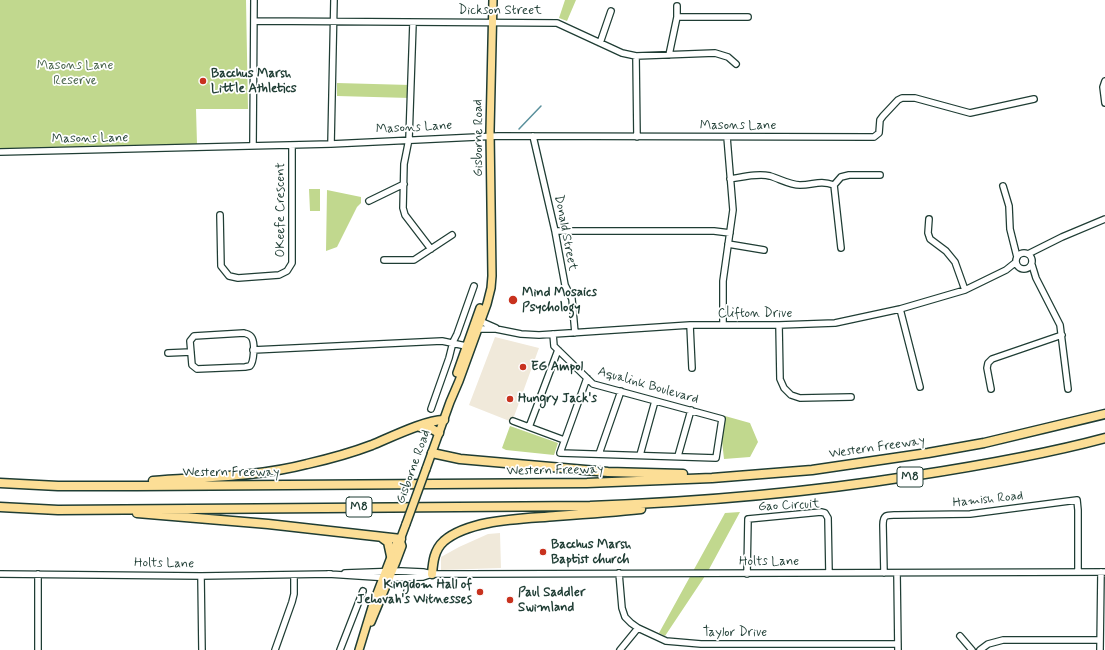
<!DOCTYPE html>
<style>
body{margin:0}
canvas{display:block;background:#fff}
</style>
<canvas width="1105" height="650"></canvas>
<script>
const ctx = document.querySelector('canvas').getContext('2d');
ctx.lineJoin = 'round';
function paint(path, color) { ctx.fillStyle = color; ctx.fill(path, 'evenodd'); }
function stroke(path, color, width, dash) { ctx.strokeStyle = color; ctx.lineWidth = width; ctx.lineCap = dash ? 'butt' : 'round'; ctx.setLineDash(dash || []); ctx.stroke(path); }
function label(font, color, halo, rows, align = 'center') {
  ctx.font = font + ' Mynerve,sans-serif'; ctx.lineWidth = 3.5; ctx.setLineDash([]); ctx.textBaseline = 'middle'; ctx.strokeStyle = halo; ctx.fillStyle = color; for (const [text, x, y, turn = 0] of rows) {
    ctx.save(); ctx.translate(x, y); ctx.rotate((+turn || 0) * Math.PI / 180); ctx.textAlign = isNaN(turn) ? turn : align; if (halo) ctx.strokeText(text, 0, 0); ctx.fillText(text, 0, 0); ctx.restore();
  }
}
const built = new Path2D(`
 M495 337 539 348 512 422 469 405Z
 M500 533 501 568 441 570V557L459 547 488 534Z`);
const green = new Path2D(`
 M0 0H246L248 109H196L197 144 0 150Z
 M565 0H576L567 21 559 18Z
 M337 83 410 85V98L337 96Z
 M309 189H320V211H310Z
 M327 190 361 197V203L357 207 337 247 326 251Z
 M725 416 750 423 758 442 750 457 724 459 722 441Z
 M510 426 558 443 554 455 506 450 502 448Z
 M740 512 707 573 665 636 659 633 725 513Z`);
const stream = new Path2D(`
 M519 129 541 106`);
const minor = new Path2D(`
 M677 17H748
 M254 21 557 23 622 53 636 56 715 53 728 57 736 64
 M413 23 409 139 404 164 403 208 405 215 431 249
 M600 43 611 11
 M669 55 677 17V6
 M636 56 637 137
 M1105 81 1103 87 1105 103
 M533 136 555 231 565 285 572 299 575 333
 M331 144 334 0
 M253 145 254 0
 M0 152 331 144 498 136 868 137H874L879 133 880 120 883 116 898 100 902 98H915L970 113 1034 99
 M730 179C743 177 758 173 770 176 780 179 790 185 800 185 814 185 819 180 834 185L841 248
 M834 185 841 177 849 175H880
 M1003 186 1009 206 1010 229 1017 257
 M369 201 404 184
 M220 215 221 266 229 276 238 278 279 275 287 271 292 263V145
 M929 219 928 233 930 239 946 251 955 262 965 290
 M555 231H714L730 233
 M728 244 764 250
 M1016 261a8 8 0 1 1 16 0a8 8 0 1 1-16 0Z
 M1028 254 1062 237 1105 219
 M384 260H414L452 235
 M1032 265 1036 278 1060 325 1068 389
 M900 309 920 387
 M480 321 496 328
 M690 325 692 368
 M723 325V281L733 210 727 137
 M779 325 780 379 784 388 791 395 800 398 851 397
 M478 329H496L521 334 539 335 690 325H779L835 323 900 309 965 290 1006 270 1016 262
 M244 333C247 334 250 334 252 338 255 344 254 362 250 366L245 367 197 369 192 365 190 341 194 336Z
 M553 334 554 346 593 384 722 419 716 458 560 453 587 378
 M253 350 442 341 466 346
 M558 350 529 427 564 440
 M168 353 191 352
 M991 389 987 368 988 363 992 359 1062 335
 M431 409 449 358 453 342 457 334 474 286
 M513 421 529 427
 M599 454 621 391
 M640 455 655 401
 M678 456 691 410
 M345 573 401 571 423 572 432 574
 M619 573 622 608 625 617 631 623 638 628 666 641 701 644H898
 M884 573 883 525C883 514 887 515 897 515L970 514 1077 500 1078 510V572
 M897 573 898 650
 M0 574 201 576 331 574
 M328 574 390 578 423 577 432 574H469L1105 572
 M747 574 748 519 821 512 825 513 828 518 829 573
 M201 576 202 650
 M960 636 972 650
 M38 650V574
 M275 650 292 602 294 594V575
 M340 650 363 591
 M620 650 638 628
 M980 650 988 644 1003 640H1100
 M1100 650 1101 572`);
const major = new Path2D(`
 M457 373 480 308
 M426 469 450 402 459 381 487 304 491 288 492 276 490 131 493 0
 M371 622 396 562 402 546 400 540
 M359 650 373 604 396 544 400 540 406 524`);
const highway = new Path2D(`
 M420 427 432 429 439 433
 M432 453 460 459 608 472 683 474
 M153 481C204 477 257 477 307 464 329 459 351 453 372 445 389 438 428 419 444 420
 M0 483 58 486H137L587 483 712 478 812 470 928 453 984 443 1105 414
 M0 507 58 510 590 506C698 502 805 493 912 476 977 466 1042 455 1105 438
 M137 513 268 524 401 539
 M381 537 388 542 391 556
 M432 574C433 562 434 550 444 541 470 519 523 519 556 516 584 514 612 512 641 509`);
const majorBridge = new Path2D(`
 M406 524 426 469`);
const markers = [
 [203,81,4,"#c8321e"],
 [513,300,5,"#c8321e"],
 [523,367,4,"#c8321e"],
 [510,399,4,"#c8321e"],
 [543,552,4,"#c8321e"],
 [480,592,4,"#c8321e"],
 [510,600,4,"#c8321e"]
];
const shields = [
 [910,477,26],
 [359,507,26]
];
const shieldNames = [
 ["M8",910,477],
 ["M8",359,507]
];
const streetNames = [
 ["Dickson Street",500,11],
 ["Masons Lane",738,126],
 ["Masons Lane",414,128,-3],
 ["Gisborne Road",479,138,-90],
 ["Masons Lane",90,139,-1],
 ["OKeefe Crescent",281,210,-90],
 ["Donald Street",565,233,79],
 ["Clifton Drive",755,314],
 ["Aqualink Boulevard",648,386,16],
 ["Western Freeway",877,448,-8],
 ["Gisborne Road",414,467,-70],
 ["Western Freeway",555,471,-1],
 ["Western Freeway",231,473],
 ["Hamish Road",988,500,-6],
 ["Gao Circuit",789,506,-3],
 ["Holts Lane",769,562],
 ["Holts Lane",164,564,1],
 ["Taylor Drive",735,633]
];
const parkNames = [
 ["Masons Lane",75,66],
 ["Reserve",75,81]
];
const poiNames = [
 ["Bacchus Marsh",211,74],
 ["Little Athletics",211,89],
 ["Mind Mosaics",522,293],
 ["Psychology",522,308],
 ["EG Ampol",531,367],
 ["Hungry Jack's",518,399],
 ["Bacchus Marsh",551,545],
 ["Baptist church",551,560],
 ["Kingdom Hall of",472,585,"right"],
 ["Jehovah's Witnesses",472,600,"right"],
 ["Paul Saddler",518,593],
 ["Swimland",518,608]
];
paint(built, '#f0e9da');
paint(green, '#c1d88e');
stroke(stream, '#5a909c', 1.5);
stroke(minor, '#1f3d34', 8);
stroke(major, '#1f3d34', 10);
stroke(highway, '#1f3d34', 11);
stroke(minor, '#fff', 5.5);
stroke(major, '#fcde96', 7);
stroke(highway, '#fcde96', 8);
stroke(majorBridge, '#1f3d34', 10, []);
stroke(majorBridge, '#fcde96', 7);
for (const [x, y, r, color] of markers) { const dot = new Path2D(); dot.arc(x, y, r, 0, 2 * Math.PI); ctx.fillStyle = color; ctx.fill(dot); stroke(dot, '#fff', 1.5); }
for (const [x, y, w] of shields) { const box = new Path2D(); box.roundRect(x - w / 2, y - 10, w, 20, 3); ctx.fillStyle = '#fff'; ctx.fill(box); stroke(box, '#1f3d34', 1); }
label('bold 12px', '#1f3d34', null, shieldNames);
label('13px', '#1f3d34', '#fff', streetNames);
label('13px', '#48644a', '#fff', parkNames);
label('bold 13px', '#1f3d34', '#fff', poiNames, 'left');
</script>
